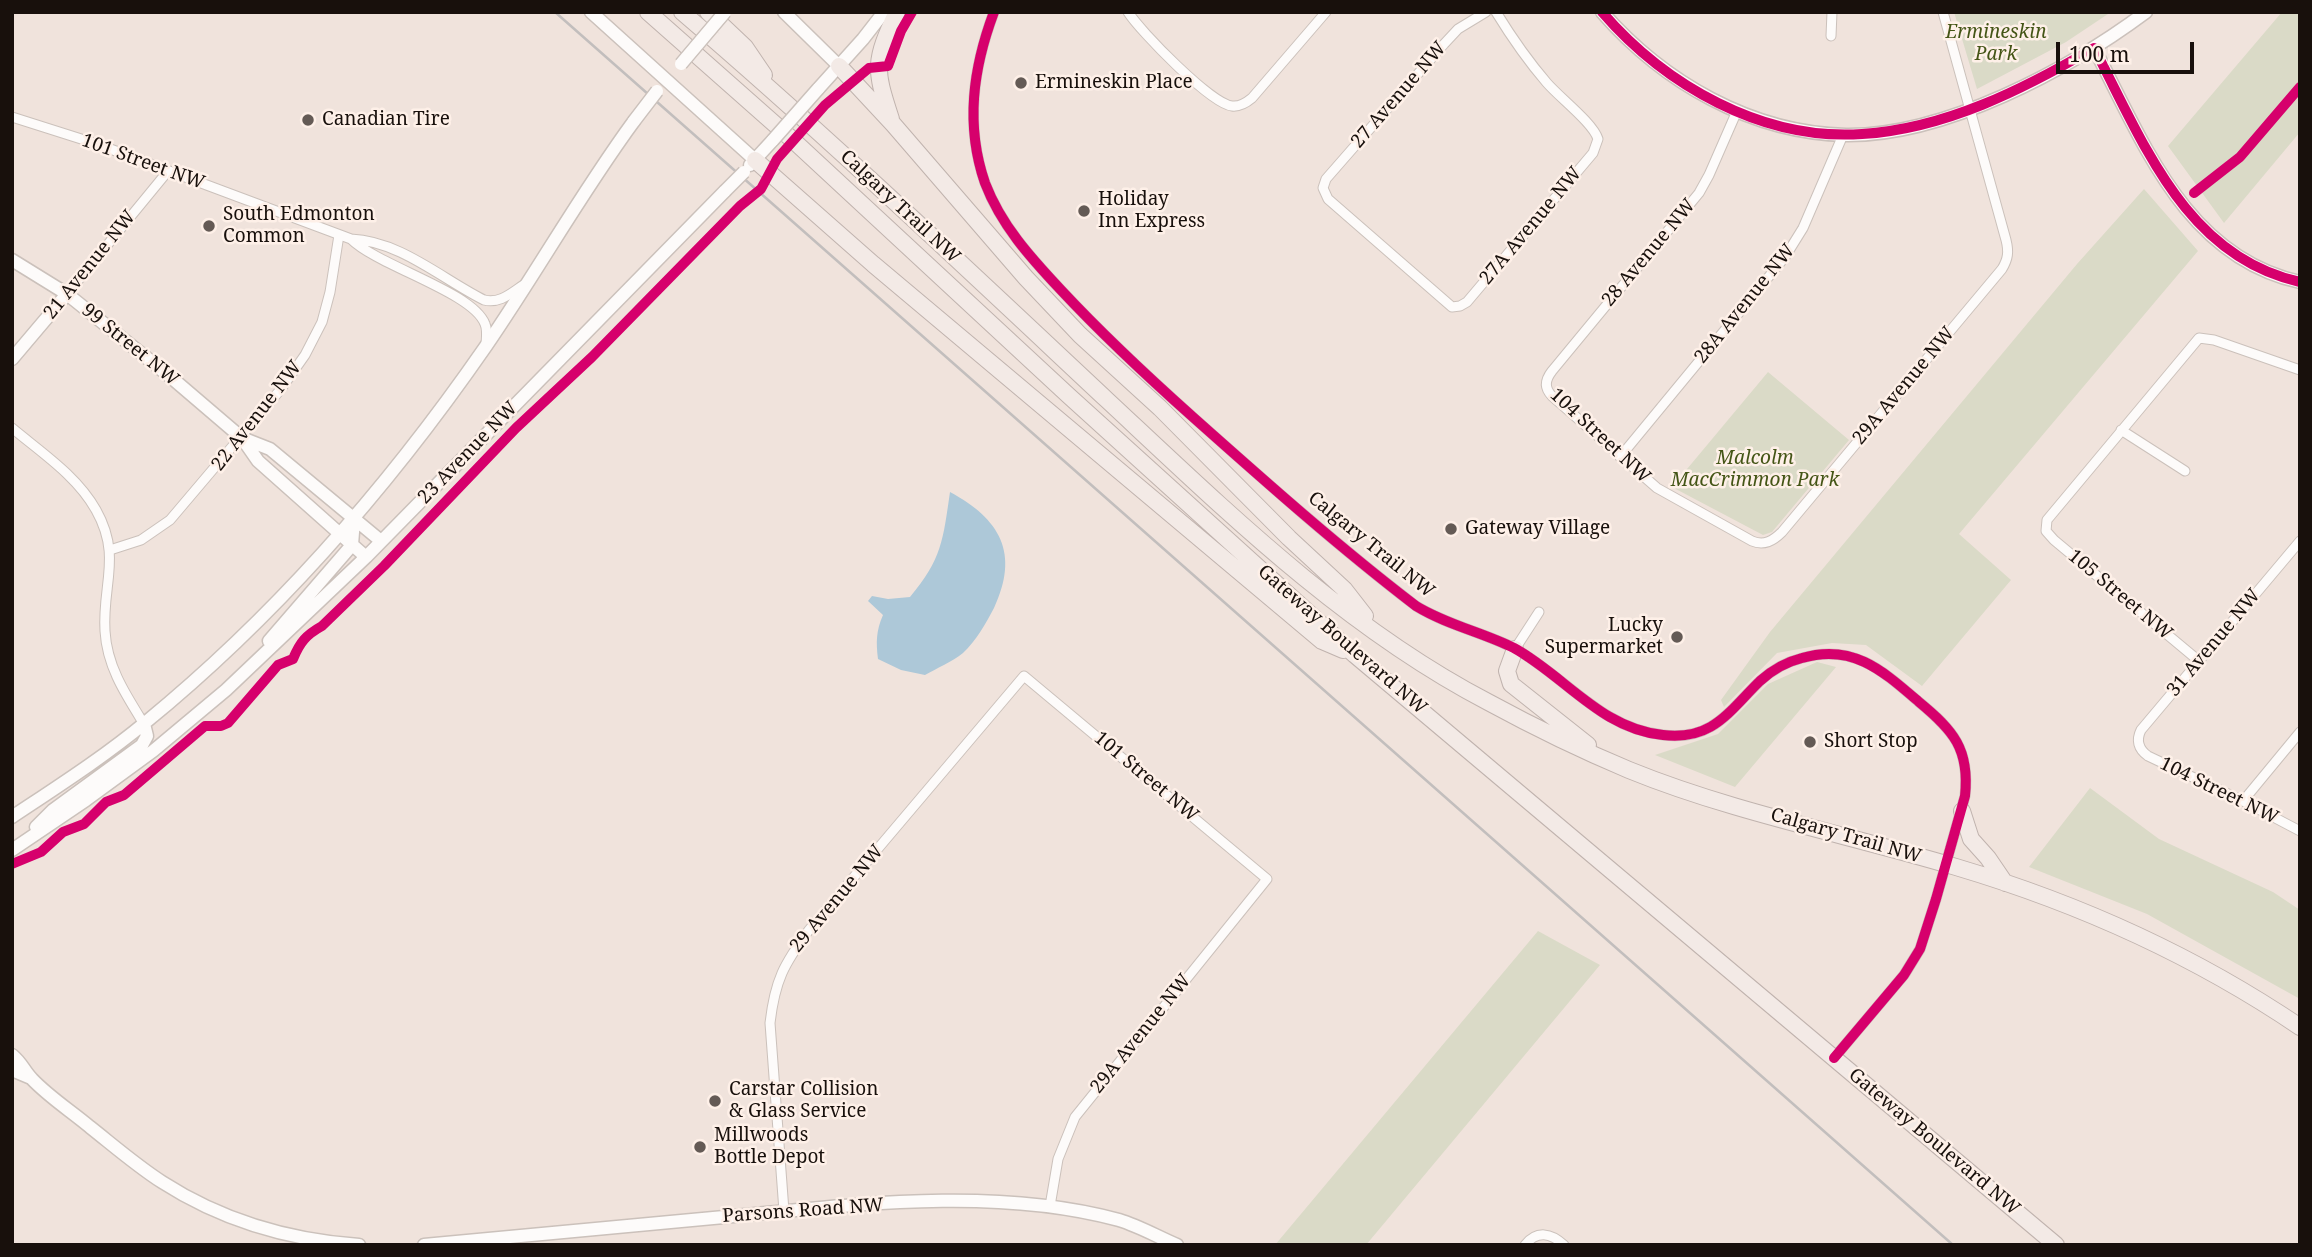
<!DOCTYPE html>
<style>
body{margin:0}
#map{position:relative;width:2312px;height:1257px;overflow:hidden;background:#f0e3dc;font-family:"Noto Serif",serif}
canvas{display:block}
.frame{position:absolute;inset:0;border:14px solid #18100c;pointer-events:none}
.scale{position:absolute;left:2056px;top:42px;width:138px;height:32px;box-sizing:border-box;border:4px solid #18100c;border-top:0;padding-left:9px;font-size:21px;line-height:24px;white-space:nowrap;color:#18100c;-webkit-text-stroke:5px #fef0e8;paint-order:stroke}
</style>
<div id="map">
<canvas width="2312" height="1257"></canvas>
<div class="frame"></div>
<div class="scale">100 m</div>
</div>
<script>
const ctx = document.querySelector('canvas').getContext('2d');
ctx.lineJoin = 'round';
function paint(path, color) { ctx.fillStyle = color; ctx.fill(path, 'evenodd'); }
function stroke(path, color, width, dash) { ctx.strokeStyle = color; ctx.lineWidth = width; ctx.lineCap = dash ? 'butt' : 'round'; ctx.setLineDash(dash || []); ctx.stroke(path); }
function label(font, color, halo, rows, align = 'center') {
  ctx.font = font + ' "Noto Serif",serif'; ctx.lineWidth = 5; ctx.setLineDash([]); ctx.textBaseline = 'middle'; ctx.strokeStyle = halo; ctx.fillStyle = color; for (const [text, x, y, turn = 0] of rows) {
    ctx.save(); ctx.translate(x, y); ctx.rotate((+turn || 0) * Math.PI / 180); ctx.textAlign = isNaN(turn) ? turn : align; if (halo) ctx.strokeText(text, 0, 0); ctx.fillText(text, 0, 0); ctx.restore();
  }
}
const green = new Path2D(`
 M1954 12H2111L2066 42 1977 89Z
 M2282 12H2300V132L2224 223 2168 146Z
 M2144 189 2198 251 1959 534 2011 580 1922 686 1866 645 1832 643 1777 653 1724 707 1721 700 1770 632 2077 264Z
 M1768 372 1849 440 1772 532 1763 535 1672 487Z
 M1817 662 1836 667 1735 787 1655 755 1718 734 1768 684Z
 M2090 788 2159 839 2273 892 2300 910V999L2147 914 2029 867Z
 M1538 931 1600 965 1366 1245H1275Z`);
const water = new Path2D(`
 M950 492C1000 519 1020 553 994 608 986 623 976 641 963 653 952 662 937 668 925 675L901 670 878 659C876 642 876 631 883 615L868 601 872 596 888 599 910 597C942 559 943 540 950 492Z`);
const street = new Path2D(`
 M994 12C973 68 965 125 985 183 1001 225 1030 257 1061 290 1103 335 1148 377 1194 418 1267 483 1339 547 1416 606 1447 625 1482 632 1514 648 1565 676 1601 729 1663 735 1713 741 1729 711 1760 681 1772 670 1786 662 1802 658 1853 643 1883 671 1919 702 1953 730 1970 749 1965 796L1936 899 1920 949 1904 975 1834 1058
 M1128 12C1140 31 1211 104 1232 106 1240 107 1246 103 1252 98L1326 12
 M1486 12 1458 29 1444 44 1326 179 1323 188 1328 199 1452 307 1460 306 1467 302 1593 153 1598 139C1593 123 1560 98 1547 83 1528 61 1512 38 1496 12
 M1831 36 1832 12
 M1737 111 1709 175 1699 193 1552 371C1545 380 1544 388 1552 396L1657 488 1752 541C1764 546 1773 541 1782 532L2002 269C2008 259 2009 252 2006 240L1943 12
 M12 117 97 144 351 239C400 241 442 279 484 300 501 304 512 292 525 284
 M351 239C378 266 473 292 485 324 488 331 486 339 486 346
 M67 294 168 171
 M12 428C42 453 77 476 96 510 122 556 102 585 105 631 107 667 126 695 144 724
 M2121 430 2185 471
 M1620 457 1785 257 1803 228 1843 135
 M2300 541 2141 730C2136 740 2138 749 2148 756L2243 801 2300 831
 M110 550 141 540 170 520 281 389 305 355 322 322 330 292 339 235
 M1515 649 1539 612
 M2199 661 2054 540 2046 531 2047 520 2199 338 2214 340 2300 370
 M2243 801 2300 732
 M784 1211 770 1023C775 980 784 964 809 930L1024 676 1267 879 1075 1117 1058 1159 1050 1206
 M1525 1245C1537 1230 1551 1233 1564 1245`);
const secondary = new Path2D(`
 M591 12 755 160
 M784 12 839 66
 M1602 12C1663 82 1751 133 1846 135 1945 136 2068 70 2146 12
 M2094 48C2143 141 2185 257 2300 282
 M818 89 863 39 884 12
 M750 165 773 140
 M12 260 67 294 173 379 242 438 258 461 366 557
 M12 359 67 294
 M242 438 270 449 381 541
 M269 641 352 545 354 519
 M12 817C57 787 104 757 146 722 278 614 389 486 486 346 537 272 581 193 634 121
 M36 827 53 810 142 745 147 736 144 724
 M12 850 86 800 153 751 226 690 366 557 725 191
 M12 1055C22 1063 24 1071 32 1079 49 1097 71 1111 90 1127 114 1146 137 1166 162 1182 221 1220 290 1240 359 1245
 M12 1070 31 1078
 M424 1245C524 1235 624 1226 724 1217 852 1205 993 1186 1119 1220 1139 1226 1158 1237 1177 1245`);
const highway = new Path2D(`
 M648 12 795 142 1069 396 1355 655 2056 1245
 M682 12C828 137 967 269 1107 400 1225 510 1344 627 1488 702 1534 727 1581 750 1629 770 1732 812 1849 835 1956 867 2077 903 2195 956 2300 1027
 M708 12 745 47 764 75
 M839 66 893 124 1026 278 1080 335 1160 408 1289 538 1344 589 1365 616
 M891 119C874 68 874 61 897 12
 M755 160 873 264 1322 641 1343 650
 M1515 649 1507 671 1511 684 1588 745
 M1962 811 1971 839 1988 858 2005 883`);
const rail = new Path2D(`
 M555 12 1953 1245`);
const secondaryBridge = new Path2D(`
 M681 64 725 12
 M634 121 657 91
 M773 140 818 89
 M725 191 744 172`);
const cycleway = new Path2D(`
 M994 12C973 68 965 125 985 183 1001 225 1030 257 1061 290 1103 335 1148 377 1194 418 1267 483 1339 547 1416 606 1447 625 1482 632 1514 648 1565 676 1601 729 1663 735 1713 741 1729 711 1760 681 1772 670 1786 662 1802 658 1853 643 1883 671 1919 702 1953 730 1970 749 1965 796L1936 899 1920 949 1904 975 1834 1058
 M1602 12C1665 85 1762 141 1862 134 1945 129 2024 89 2094 48 2143 141 2185 257 2300 282
 M2194 193 2240 157 2300 87
 M12 864 41 852 63 832 84 824 106 802 124 795 205 726H221L228 723 278 665 293 659C300 642 306 635 322 626L384 566 516 428 592 357 740 206 761 189 777 159 825 105 869 68 888 66 901 31 912 12`);
const markers = [
 [1021,83,7,"#645a55"],
 [308,120,7,"#645a55"],
 [1084,211,7,"#645a55"],
 [209,226,7,"#645a55"],
 [1451,529,7,"#645a55"],
 [1677,637,7,"#645a55"],
 [1810,742,7,"#645a55"],
 [715,1101,7,"#645a55"],
 [700,1147,7,"#645a55"]
];
const parkNames = [
 ["Ermineskin",1996,33],
 ["Park",1996,55],
 ["Malcolm",1755,459],
 ["MacCrimmon Park",1755,481]
];
const poiNames = [
 ["Ermineskin Place",1035,83],
 ["Canadian Tire",322,120],
 ["Holiday",1098,200],
 ["Inn Express",1098,222],
 ["South Edmonton",223,215],
 ["Common",223,237],
 ["Gateway Village",1465,529],
 ["Lucky",1663,626,"right"],
 ["Supermarket",1663,648,"right"],
 ["Short Stop",1824,742],
 ["Carstar Collision",729,1090],
 ["& Glass Service",729,1112],
 ["Millwoods",714,1136],
 ["Bottle Depot",714,1158]
];
const streetNames = [
 ["27 Avenue NW",1399,95,-49],
 ["101 Street NW",143,162,20],
 ["Calgary Trail NW",900,207,43],
 ["27A Avenue NW",1531,226,-50],
 ["28 Avenue NW",1649,253,-50],
 ["21 Avenue NW",90,265,-51],
 ["28A Avenue NW",1745,304,-51],
 ["99 Street NW",130,345,39],
 ["29A Avenue NW",1904,386,-50],
 ["22 Avenue NW",257,416,-52],
 ["104 Street NW",1600,436,43],
 ["23 Avenue NW",468,453,-46],
 ["Calgary Trail NW",1371,545,39],
 ["105 Street NW",2120,595,40],
 ["Gateway Boulevard NW",1342,640,41],
 ["31 Avenue NW",2214,643,-50],
 ["101 Street NW",1146,777,40],
 ["104 Street NW",2219,791,26],
 ["Calgary Trail NW",1846,836,16],
 ["29 Avenue NW",837,899,-50],
 ["29A Avenue NW",1141,1034,-51],
 ["Gateway Boulevard NW",1934,1142,40],
 ["Parsons Road NW",803,1211,-4]
];
paint(green, '#dadac7');
paint(water, '#adc8d8');
stroke(street, '#cbc1bb', 11);
stroke(secondary, '#cbc1bb', 15);
stroke(highway, '#c0b3ae', 18);
stroke(street, '#fdfbfa', 9);
stroke(secondary, '#fdfbfa', 12);
stroke(highway, '#f3eae6', 16);
stroke(rail, '#c2bebd', 2.5);
stroke(secondaryBridge, '#cbc1bb', 15, []);
stroke(secondaryBridge, '#fdfbfa', 12);
stroke(cycleway, '#d6006c', 10);
for (const [x, y, r, color] of markers) { const dot = new Path2D(); dot.arc(x, y, r, 0, 2 * Math.PI); ctx.fillStyle = color; ctx.fill(dot); stroke(dot, '#fef0e8', 2.5); }
label('italic 19px', '#445516', '#fef0e8', parkNames);
label('19px', '#18100c', '#fef0e8', poiNames, 'left');
label('19px', '#18100c', '#fef0e8', streetNames);
</script>
